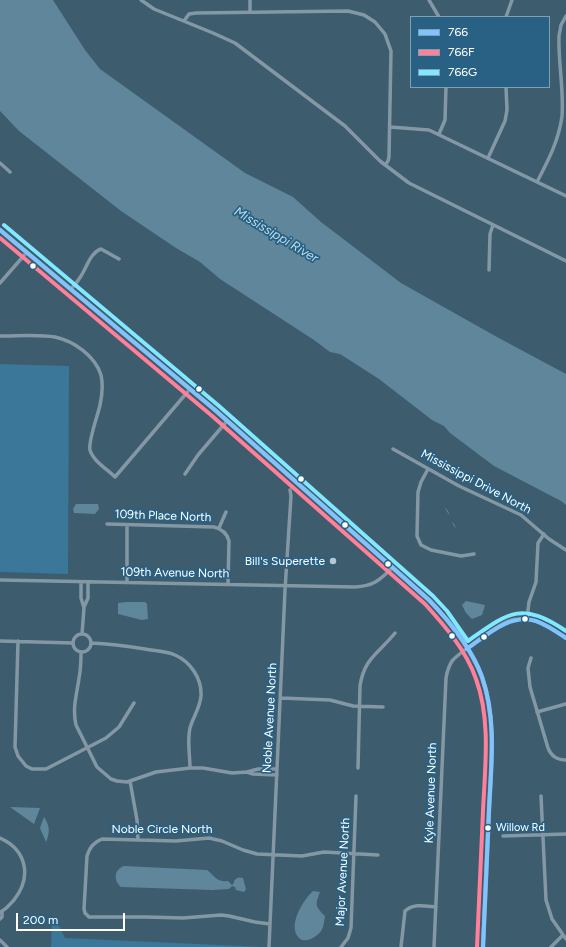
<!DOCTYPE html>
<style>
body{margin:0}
#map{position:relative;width:566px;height:947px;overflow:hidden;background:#3d5c6e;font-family:Figtree,sans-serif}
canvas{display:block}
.legend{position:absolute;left:410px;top:16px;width:140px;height:72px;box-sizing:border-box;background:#286183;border:1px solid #7ea0b5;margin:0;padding:5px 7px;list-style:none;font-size:12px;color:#fff}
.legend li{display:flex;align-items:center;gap:8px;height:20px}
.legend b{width:20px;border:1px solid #7ea0b5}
.scale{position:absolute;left:16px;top:913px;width:109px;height:18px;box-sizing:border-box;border:2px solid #fff;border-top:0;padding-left:5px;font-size:12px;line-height:14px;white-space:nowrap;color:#fff;-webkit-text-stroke:3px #286183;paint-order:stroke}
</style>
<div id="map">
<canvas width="566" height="947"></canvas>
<ul class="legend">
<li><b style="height:5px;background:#80c4ff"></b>766</li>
<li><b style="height:5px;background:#ff8098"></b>766F</li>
<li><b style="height:5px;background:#80e8ff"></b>766G</li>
</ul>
<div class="scale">200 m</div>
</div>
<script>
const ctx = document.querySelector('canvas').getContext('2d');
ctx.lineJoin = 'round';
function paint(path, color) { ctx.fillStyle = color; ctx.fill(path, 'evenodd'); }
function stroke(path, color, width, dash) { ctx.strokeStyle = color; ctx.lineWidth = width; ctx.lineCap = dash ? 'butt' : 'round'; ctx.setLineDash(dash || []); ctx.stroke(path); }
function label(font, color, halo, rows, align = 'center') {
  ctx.font = font + ' Figtree,sans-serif'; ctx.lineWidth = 3.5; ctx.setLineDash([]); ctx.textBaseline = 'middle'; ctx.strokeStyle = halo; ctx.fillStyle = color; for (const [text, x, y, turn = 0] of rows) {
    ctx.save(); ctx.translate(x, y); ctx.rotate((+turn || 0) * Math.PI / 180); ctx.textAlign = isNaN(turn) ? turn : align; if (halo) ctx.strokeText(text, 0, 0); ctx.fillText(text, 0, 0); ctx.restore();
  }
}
const green = new Path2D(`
 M0 364 69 366 68 574 0 572Z
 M52 920H56L65 938 263 947H51Z`);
const water = new Path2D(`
 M0 0H53L85 50 100 69 245 173 293 197 321 222 401 283 497 337 566 374V505L561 501 494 466 450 433 444 426 432 420 379 379 340 354 330 352 314 340 220 279 200 262 176 248 121 211 19 131 0 111Z
 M76 504H98L99 509 95 514 74 513 73 509Z
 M466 601 485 605 482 615 472 619 466 613 462 605Z
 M126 602H145L147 604 148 619 142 620 118 614V603Z
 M10 807 40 808 34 824Z
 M44 817C50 826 50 833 46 842L40 828Z
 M124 866 207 870C216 877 216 882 228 881L232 885 234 883V881C237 877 239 877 243 878L246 889 244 892 236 890 235 887 232 886 229 889 212 890 121 887C114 881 113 870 124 866Z
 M313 891 320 892C315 905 315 906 325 916 324 921 324 927 321 931 317 937 305 944 299 938 287 926 303 900 313 891Z`);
const stream = new Path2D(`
 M446 509 449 514
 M453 523 455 527`);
const minor = new Path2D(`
 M141 0 154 9 213 33 235 43 345 126 380 161 409 183 566 261
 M250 0V12
 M429 0 439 17
 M506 17 512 0
 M184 21 189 14 196 13 348 11 364 15 375 22 385 34 391 51 389 157 388 161 385 165
 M390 127 429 130 566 196
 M439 134 445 120 446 87
 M488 158 505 121 507 110 506 87
 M0 163 10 172
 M537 182C548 161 559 140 562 116 564 89 558 62 559 36L561 25 566 16
 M489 270 490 234 493 225
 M0 283 27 252
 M71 289C75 285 78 281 81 276 87 267 90 253 101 249L119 259
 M0 336C18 336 38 334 55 337 74 341 95 356 101 375 103 384 102 396 100 405 98 415 88 441 90 450 93 461 107 469 115 477L190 389
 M393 449 459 486 521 515 549 539 566 550
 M428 469 421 482 418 492 417 536 421 545 431 550 461 556 474 554
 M185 474 198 455 227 421
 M107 524 214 527C222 529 227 533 229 541L228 584
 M219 528 226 512
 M0 580 355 587C373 586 379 581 392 568
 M81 582V598L84 608 82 634
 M127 582V525
 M84 607 88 598V582
 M527 619 529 602 536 582 538 543 544 534
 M73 643a9 9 0 1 1 18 0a9 9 0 1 1-18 0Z
 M0 641 73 643
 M18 641 15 747 18 756 26 766 32 769H46L106 738 119 727 134 703
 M91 643C111 644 126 646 145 649 155 651 166 651 175 655 191 662 202 679 201 696 200 708 193 717 190 728 187 741 190 755 190 768
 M81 652C81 661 81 669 79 678 77 694 72 708 76 725L97 767 111 779 117 781 127 782 156 772 190 768H203L232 773 247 772 258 769H277
 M531 658 528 668 530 687 548 748C551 756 557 760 566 760
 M281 698 330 700 353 706 383 707
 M537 712 566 704
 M358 768 360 686C364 658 379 653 395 633
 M247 772 253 774 277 775
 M130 781 137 820 138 840
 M541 796 546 900 552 919 566 939
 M503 836 566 834
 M0 838C27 850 32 877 14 900 10 904 6 910 0 912
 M0 919 2 917V912
 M270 924 255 922 229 916 221 915 183 918 147 917H89L85 913 84 909 87 856C90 847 93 843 102 839L176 841 209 838 222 841 243 850 257 854 302 856 324 852 378 855
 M0 940 7 947
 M269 947 285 590 291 496 290 490
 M341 947 348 938 351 928 356 796
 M401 947 405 911C414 903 425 906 436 907
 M434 947 446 678C447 672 449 666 452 661 459 653 494 628 504 623 508 621 514 619 519 619 538 618 551 628 566 638
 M551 947 563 935`);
const major = new Path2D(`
 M0 230 215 410 429 600C449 620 472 650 482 677 497 720 491 766 489 810 487 856 485 901 483 947`);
const bus1 = new Path2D(`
 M0 230 215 410 429 600C450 622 472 648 482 677 497 720 491 766 489 810 487 856 485 901 483 947
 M467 649C487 635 510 613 536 621 547 625 557 632 566 638`);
const bus2 = new Path2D(`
 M0 238 211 415 425 604C445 626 466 650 476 679 491 720 485 767 483 811 481 856 479 901 477 947`);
const bus3 = new Path2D(`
 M4 225 219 406 433 596 447 611 468 641C509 612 521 601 566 631`);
const markers = [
 [33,266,3.5,"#fff"],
 [199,389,3.5,"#fff"],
 [301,479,3.5,"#fff"],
 [345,525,3.5,"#fff"],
 [333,561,4,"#bbc6cc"],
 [388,564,3.5,"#fff"],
 [525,619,3.5,"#fff"],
 [452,636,3.5,"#fff"],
 [484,637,3.5,"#fff"],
 [488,828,3.5,"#fff"]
];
const busNames = [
 ["Willow Rd",496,828]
];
const streetNames = [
 ["Mississippi Drive North",476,482,28],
 ["109th Place North",163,516,2],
 ["109th Avenue North",175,573,1],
 ["Noble Avenue North",270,718,-87],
 ["Kyle Avenue North",431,793,-88],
 ["Noble Circle North",162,829],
 ["Major Avenue North",343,872,-87]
];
const poiNames = [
 ["Bill's Superette",325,561]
];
const waterNames = [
 ["Mississippi River",276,235,31]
];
paint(green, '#3a7798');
paint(water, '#60869c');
stroke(stream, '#60869c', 1);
stroke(minor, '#8398a4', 3.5);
stroke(major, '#8196a2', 4.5);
stroke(bus1, '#80c4ff', 4);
stroke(bus2, '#ff8098', 4);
stroke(bus3, '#80e8ff', 4);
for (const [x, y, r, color] of markers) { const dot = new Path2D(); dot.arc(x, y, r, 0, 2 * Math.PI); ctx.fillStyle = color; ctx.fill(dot); stroke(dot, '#286183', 1.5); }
label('11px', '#fff', '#286183', busNames, 'left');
label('12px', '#fff', '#286183', streetNames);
label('12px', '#fff', '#286183', poiNames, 'right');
label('italic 13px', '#bdddee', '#286183', waterNames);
</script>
